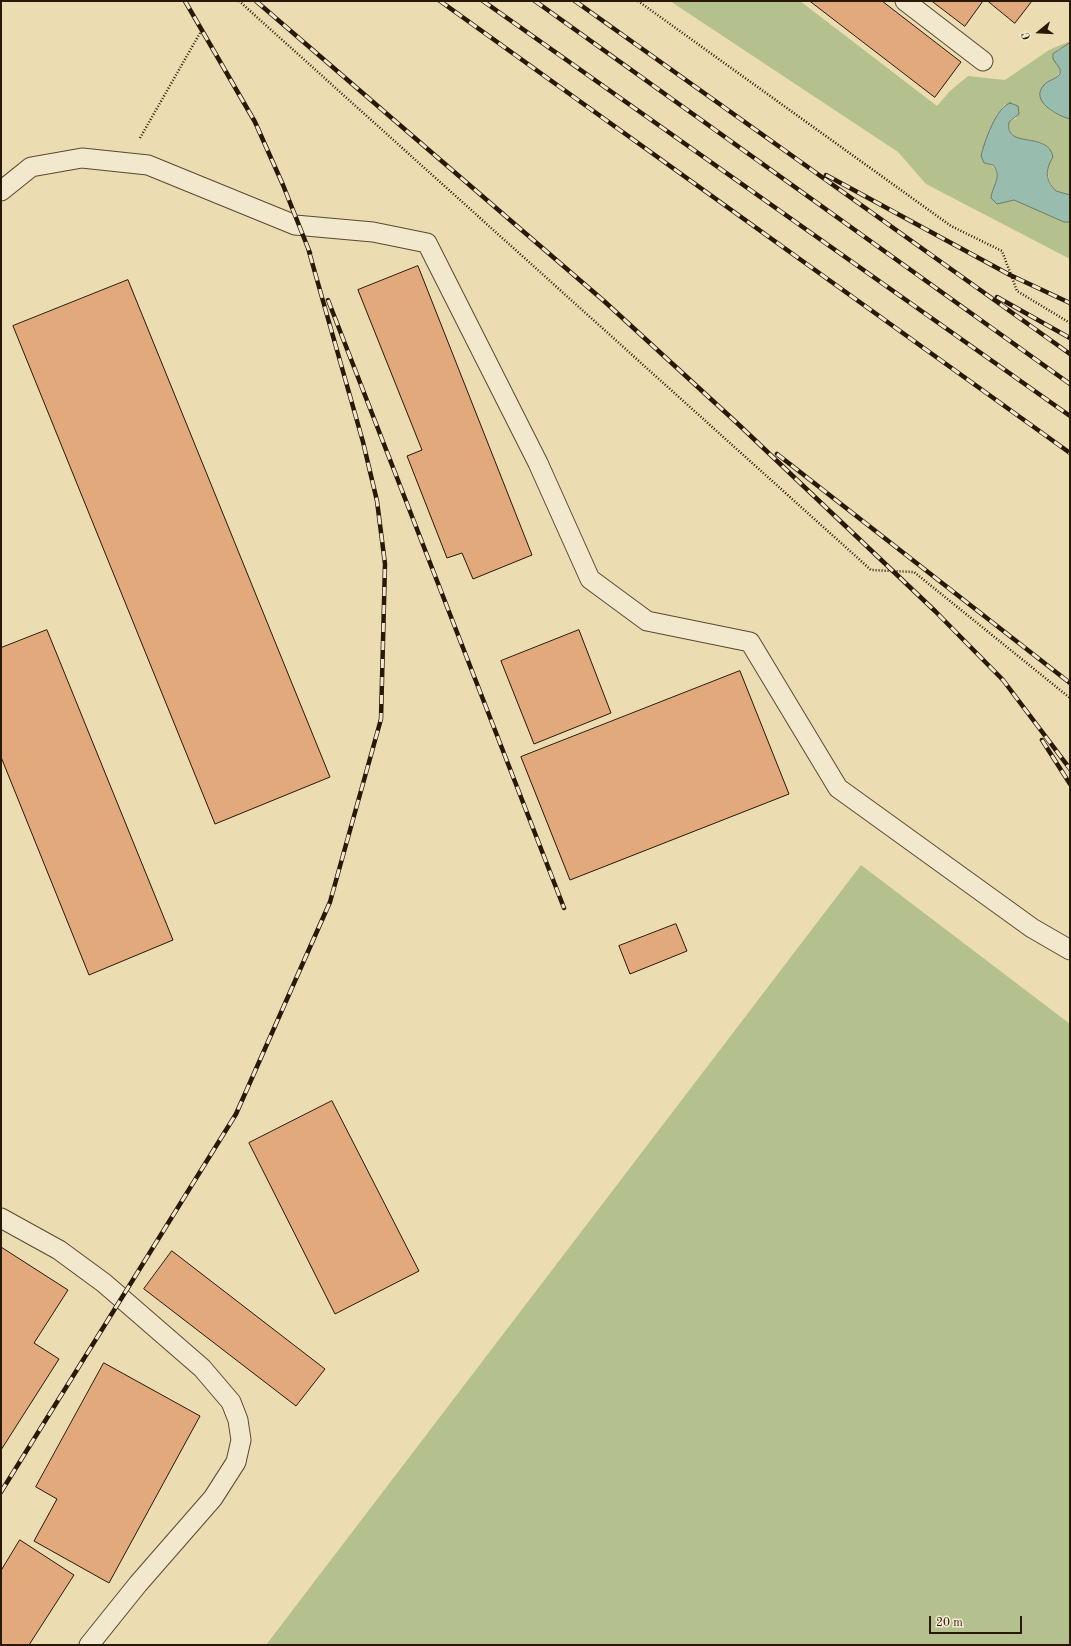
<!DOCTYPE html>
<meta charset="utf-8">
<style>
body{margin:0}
#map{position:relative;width:1071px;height:1646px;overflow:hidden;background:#ebdcb2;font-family:"Old Standard TT",serif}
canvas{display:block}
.frame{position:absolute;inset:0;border:2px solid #281806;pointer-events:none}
.north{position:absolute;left:1019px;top:12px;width:40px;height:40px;-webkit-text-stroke:3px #f2e8cd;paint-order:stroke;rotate:252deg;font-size:11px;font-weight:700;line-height:16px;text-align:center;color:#281806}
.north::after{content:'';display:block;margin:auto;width:14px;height:18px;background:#281806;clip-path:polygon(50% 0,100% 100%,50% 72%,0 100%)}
.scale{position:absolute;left:929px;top:1616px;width:93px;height:18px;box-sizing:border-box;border:2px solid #281806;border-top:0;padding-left:5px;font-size:12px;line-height:14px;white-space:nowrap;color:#281806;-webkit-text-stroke:3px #f2e8cd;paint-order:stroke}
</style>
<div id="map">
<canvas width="1071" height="1646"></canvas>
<div class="frame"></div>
<div class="north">С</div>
<div class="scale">20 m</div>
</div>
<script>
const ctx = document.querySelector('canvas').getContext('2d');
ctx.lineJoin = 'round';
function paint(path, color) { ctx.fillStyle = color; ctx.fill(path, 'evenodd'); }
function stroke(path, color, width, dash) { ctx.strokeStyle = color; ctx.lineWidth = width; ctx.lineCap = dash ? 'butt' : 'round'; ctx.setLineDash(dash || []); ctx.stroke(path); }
const green = new Path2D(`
 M670 1H800L937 106 950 91 968 76 1005 80 1049 50 1070 41V43L1057 50 1056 64 1060 69C1059 77 1054 80 1047 82L1042 99 1051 111 1070 119V195L1056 191C1048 182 1048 176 1048 165 1048 158 1045 150 1043 143 1031 139 1006 143 1009 122L1017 118 1005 104 996 116 981 156 984 163C998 165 1001 178 993 189L997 204 1014 200 1064 222H1070V259L926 184 898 152Z
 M861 865 1070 1024V1645H266Z`);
const water = new Path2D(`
 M1070 43V119C1058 116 1029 101 1044 85 1048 80 1055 80 1060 74V69L1053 59V54Z
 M1010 103 1018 106 1019 114 1009 122C1004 150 1048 130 1053 157 1045 170 1045 180 1056 191L1070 195V222H1064L1014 200 997 204 991 198C992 186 1003 177 993 165L984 163 981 156C984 143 996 107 1010 103Z`);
const building = new Path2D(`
 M810 1H882L961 62 935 97Z
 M932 1H983L965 26Z
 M988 1H1032L1015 23Z
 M418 266 532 555 473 579 462 553 447 558 407 456 422 450 358 290Z
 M128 280 330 777 215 824 13 326Z
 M47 630 173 940 89 975 1 757V648Z
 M579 630 611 713 534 744 501 661Z
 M740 671 789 794 570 880 521 757Z
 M676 924 687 951 630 974 619 946Z
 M332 1101 419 1271 335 1314 249 1143Z
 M1 1247 68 1290 34 1343 59 1359 1 1450Z
 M172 1251 325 1369 296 1406 144 1289Z
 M104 1363 200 1416 109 1583 34 1541 57 1499 36 1487Z
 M20 1540 74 1575 29 1645H1V1571Z`);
const path = new Path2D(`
 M239 1 871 570 914 572 1070 698
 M638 1 951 226 1002 251 1017 291 1070 323
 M140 138 200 33`);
const service = new Path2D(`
 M905 1 983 61
 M1 191 31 167 82 158 148 165 295 225 373 232 427 243 538 463 590 579 647 621 750 642 838 788 1032 928 1070 950
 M1 1218 59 1250 104 1283 202 1368 231 1402 238 1420 241 1440 236 1462 213 1498 138 1584 89 1645`);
const rail = new Path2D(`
 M185 1 255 122 283 185 310 253
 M256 1 604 301 737 423 935 611 1003 680 1070 769
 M440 1 1070 453
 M483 1 1070 416
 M535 1 1070 384
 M575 1 1070 354
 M826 175 1010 275 1070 303
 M997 297 1070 338
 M328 300 564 908
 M777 454 1070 683
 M1042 740 1070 784
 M1 1492 236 1114 330 902 381 719 385 564 377 501 363 442 308 248`);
paint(green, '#b4c18e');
paint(water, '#98bcad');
stroke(water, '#6b7a6a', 1);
paint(building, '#e1a97c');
stroke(building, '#281806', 1);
stroke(service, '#594931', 21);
stroke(path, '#281806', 2.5, [1, 2]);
stroke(service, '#f2e8cd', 19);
stroke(rail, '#281806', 4.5);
stroke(rail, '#f2e8cd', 3, [9]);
</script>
